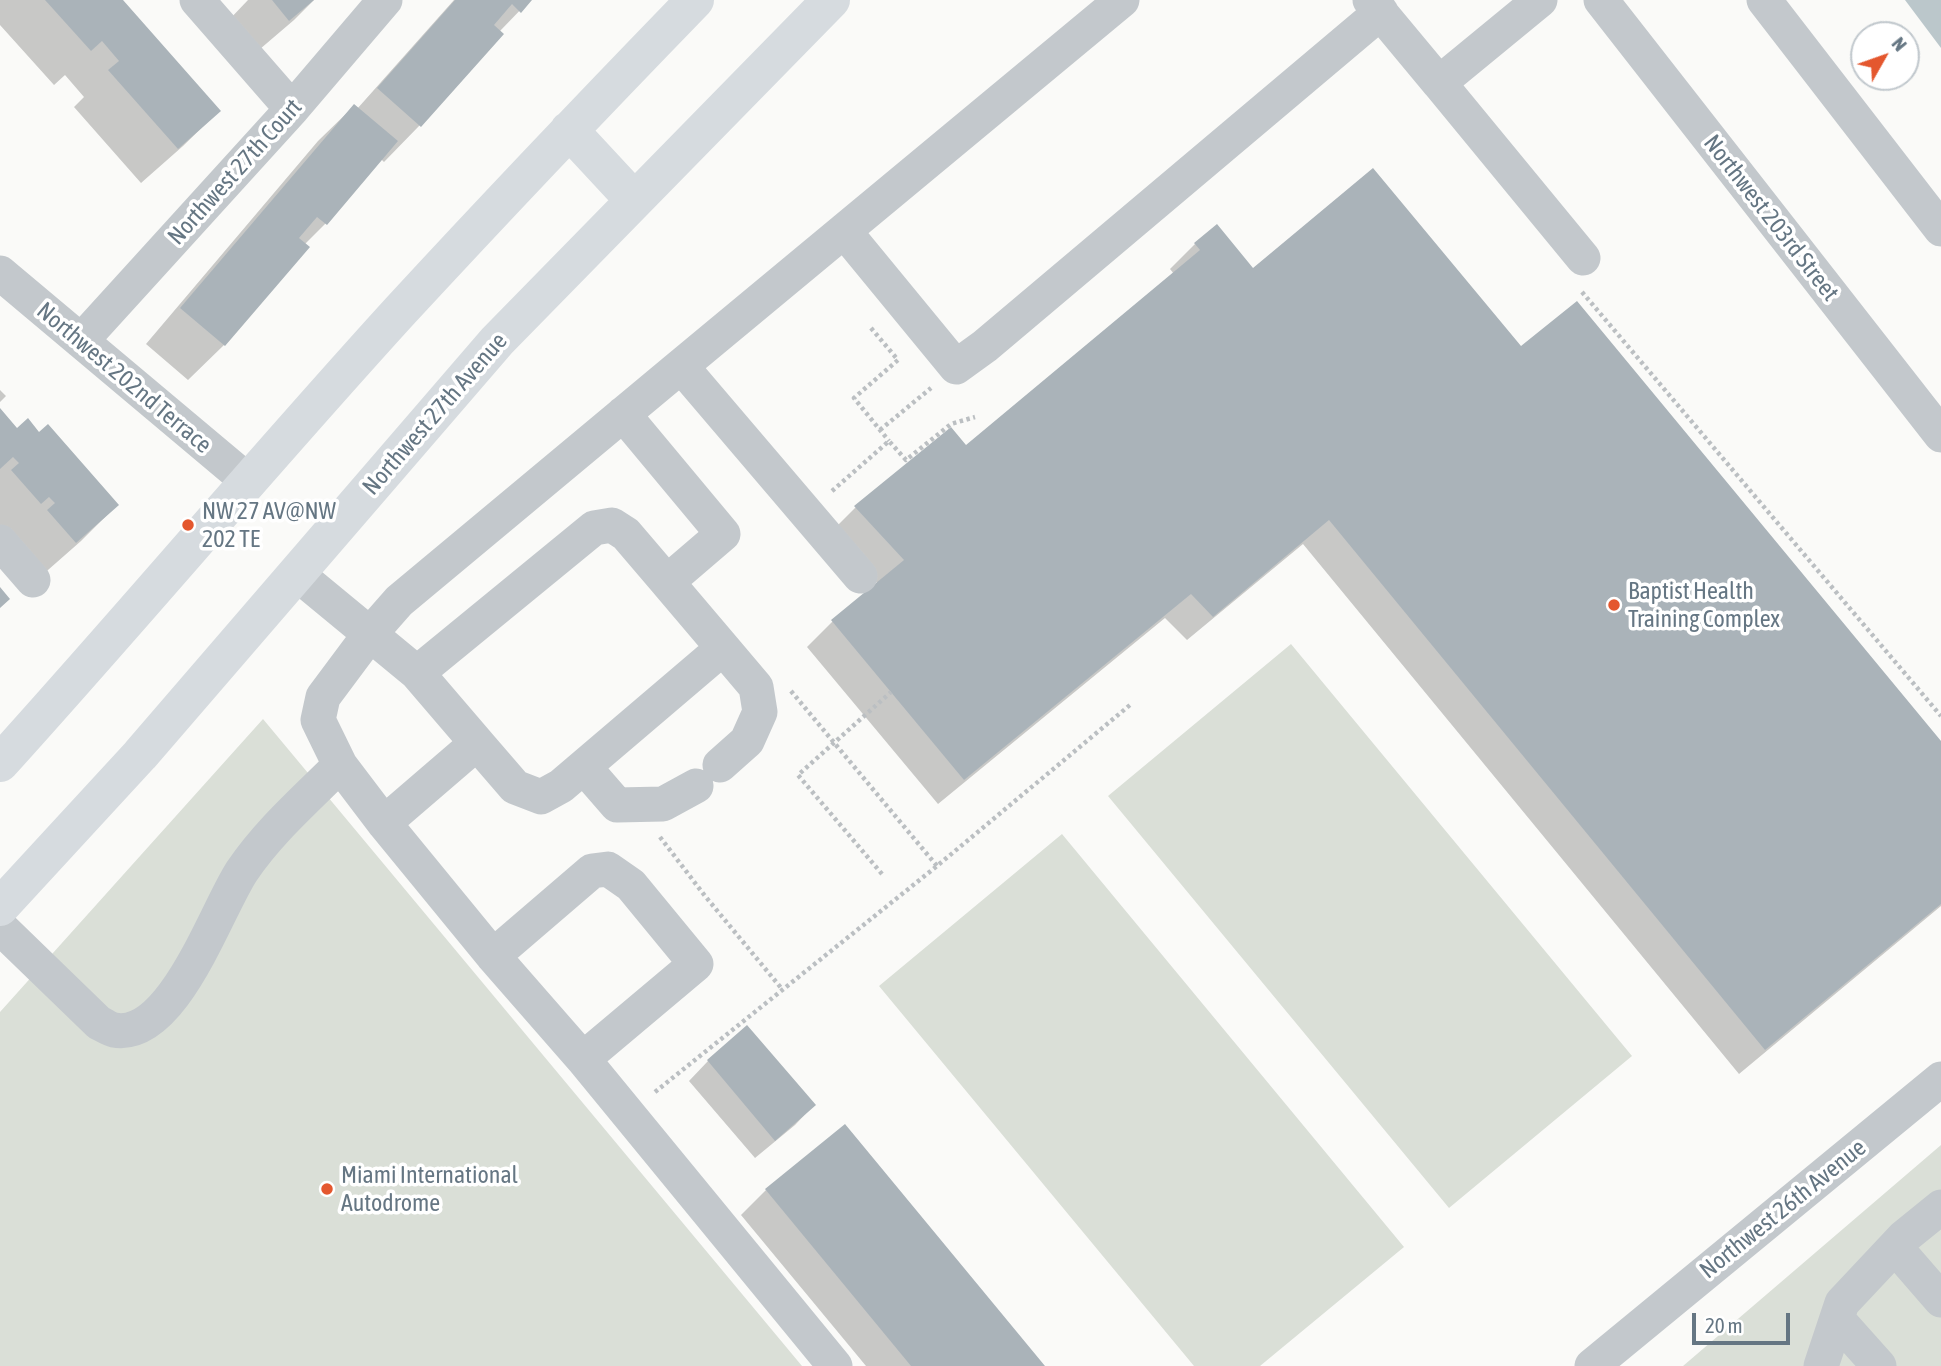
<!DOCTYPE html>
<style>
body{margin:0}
#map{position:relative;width:1941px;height:1366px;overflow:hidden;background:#fafaf8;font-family:"Asap Condensed",sans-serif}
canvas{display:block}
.north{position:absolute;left:1850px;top:21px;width:70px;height:70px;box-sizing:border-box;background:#fff;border:2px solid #c1c8cd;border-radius:50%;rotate:50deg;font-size:19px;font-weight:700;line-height:28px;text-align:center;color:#657683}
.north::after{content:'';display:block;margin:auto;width:24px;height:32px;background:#e4572e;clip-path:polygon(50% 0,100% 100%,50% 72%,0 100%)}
.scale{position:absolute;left:1692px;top:1313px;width:98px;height:32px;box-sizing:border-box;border:4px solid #657683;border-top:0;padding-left:9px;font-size:21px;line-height:24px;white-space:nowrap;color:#657683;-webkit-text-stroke:5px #fff;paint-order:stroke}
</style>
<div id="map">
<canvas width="1941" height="1366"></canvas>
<div class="north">N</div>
<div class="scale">20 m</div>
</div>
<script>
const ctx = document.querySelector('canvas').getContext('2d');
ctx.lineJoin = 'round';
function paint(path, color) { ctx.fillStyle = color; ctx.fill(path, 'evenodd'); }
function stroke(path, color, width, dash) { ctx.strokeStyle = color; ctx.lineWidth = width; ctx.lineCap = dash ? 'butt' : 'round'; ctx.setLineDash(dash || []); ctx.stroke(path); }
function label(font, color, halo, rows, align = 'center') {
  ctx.font = font + ' "Asap Condensed",sans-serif'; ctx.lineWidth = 7; ctx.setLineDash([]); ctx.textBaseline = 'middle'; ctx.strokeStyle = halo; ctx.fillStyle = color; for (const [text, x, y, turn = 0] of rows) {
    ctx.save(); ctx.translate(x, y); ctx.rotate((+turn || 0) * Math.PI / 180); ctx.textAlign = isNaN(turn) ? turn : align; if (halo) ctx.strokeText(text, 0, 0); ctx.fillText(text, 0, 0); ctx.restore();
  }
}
const green = new Path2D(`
 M1291 644 1632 1056 1449 1208 1108 796Z
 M263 719 802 1366H0V1012Z
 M1062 834 1404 1247 1260 1366H1194L879 986Z
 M1941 1145V1366H1683Z`);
const water = new Path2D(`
 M1905 0H1941V48Z`);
const shadow = new Path2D(`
 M0 0H121L219 111 183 146 141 183 74 107 84 97 65 75 54 85 0 25Z
 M248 0H314L294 20 253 55 226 23Z
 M454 0H530L499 32 501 34 419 126 384 162 381 159 325 224 304 245 224 345 188 380 146 344 318 141 354 106 357 109Z
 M1195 244 1253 270 1521 349 1941 744V906L1739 1074 1303 544 1187 640 1165 618 938 804 807 647 833 621 878 584 830 533 855 508 950 429 966 448 1174 274 1170 269Z
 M0 390 6 396 0 402Z
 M0 411 17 430 39 434 117 505 81 541 40 577 0 532Z
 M747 1028 814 1105 795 1125 755 1158 689 1081 708 1061Z
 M766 1190 1043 1366H866L741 1215Z`);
const building = new Path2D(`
 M45 0H123L221 111 178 149 108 70 119 61 102 41 91 51Z
 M272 0H314L289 21Z
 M455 0H532L521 13 512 4 494 25 504 34 421 127 377 88Z
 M354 104 398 141 327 225 317 217 299 238 310 247 225 346 180 308Z
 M1373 168 1521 346 1577 301 1941 741V904L1765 1050 1329 520 1213 617 1191 594 964 780 831 620 904 560 854 506 951 427 966 445 1200 250 1194 243 1217 224 1253 268Z
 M0 408 17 428 28 418 39 432 48 424 119 505 76 543 47 510 55 503 49 497 41 504 11 470 19 463 13 457 0 469Z
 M0 587 10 599 0 608Z
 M747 1025 816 1105 775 1141 707 1060Z
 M845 1124 1045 1366H911L765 1189Z`);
const path = new Path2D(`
 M1582 292 1941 716
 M871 328 898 360 854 398 889 441
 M880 430 931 388
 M832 491 889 441 906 460 951 424 975 417
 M791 691 937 866
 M660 837 705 896 782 989
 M882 874 798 775 891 692
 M655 1092 937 866 1130 705`);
const minor = new Path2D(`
 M197 0 292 109
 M1370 0 1439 83
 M1540 0 1439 83 1583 258
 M1601 0 1941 435
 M1764 0 1941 229
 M845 232 956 367 985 346 1381 12
 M0 273 249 482
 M81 341 292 109 385 0
 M681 366 399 601 370 634 323 697 318 720 340 765 384 823 493 956 583 1059 835 1366
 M0 542 33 580
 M297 574 417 673
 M860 576 681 366 1122 0
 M477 743 417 673 594 528 612 525 626 534 667 582
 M720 765 747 741 760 712 756 687 723 648
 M584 767 617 805 663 804 696 786
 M384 823 477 743 515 787 541 797 561 786 723 648 667 582 723 534 623 414
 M0 927 99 1023C104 1025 109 1029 114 1030 173 1041 216 910 242 871 269 831 306 799 340 765
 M493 956 592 871 608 869 631 885 696 964 583 1059
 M1895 1247 1941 1300
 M1837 1319 1879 1366
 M1592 1366 1941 1079
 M1821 1366 1842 1303 1904 1237 1941 1207`);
const major = new Path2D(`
 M569 130 634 200
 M0 763C135 614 264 460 400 311 497 206 595 103 695 0
 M0 907 140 755 497 341 831 0`);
const markers = [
 [188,525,7,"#e4572e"],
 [1614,605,7,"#e4572e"],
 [327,1189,7,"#e4572e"]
];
const streetNames = [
 ["Northwest 27th Court",235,172,-48],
 ["Northwest 203rd Street",1771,218,52],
 ["Northwest 202nd Terrace",124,378,40],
 ["Northwest 27th Avenue",435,414,-49],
 ["Northwest 26th Avenue",1783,1209,-39]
];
const poiNames = [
 ["NW 27 AV@NW",202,511],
 ["202 TE",202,539],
 ["Baptist Health",1628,591],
 ["Training Complex",1628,619],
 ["Miami International",341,1175],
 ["Autodrome",341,1203]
];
paint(green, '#dadfd7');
paint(water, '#bbc7cb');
paint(shadow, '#0003');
paint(building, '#aab3b9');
stroke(path, '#bbbfc2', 4.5, [3.5, 3.5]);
stroke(minor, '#c3c8cc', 35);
stroke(major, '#d6dbdf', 38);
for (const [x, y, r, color] of markers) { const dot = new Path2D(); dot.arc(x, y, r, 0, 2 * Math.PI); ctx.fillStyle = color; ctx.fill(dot); stroke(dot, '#fff', 2.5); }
label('24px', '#657683', '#fff', streetNames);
label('24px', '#657683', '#fff', poiNames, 'left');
</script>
